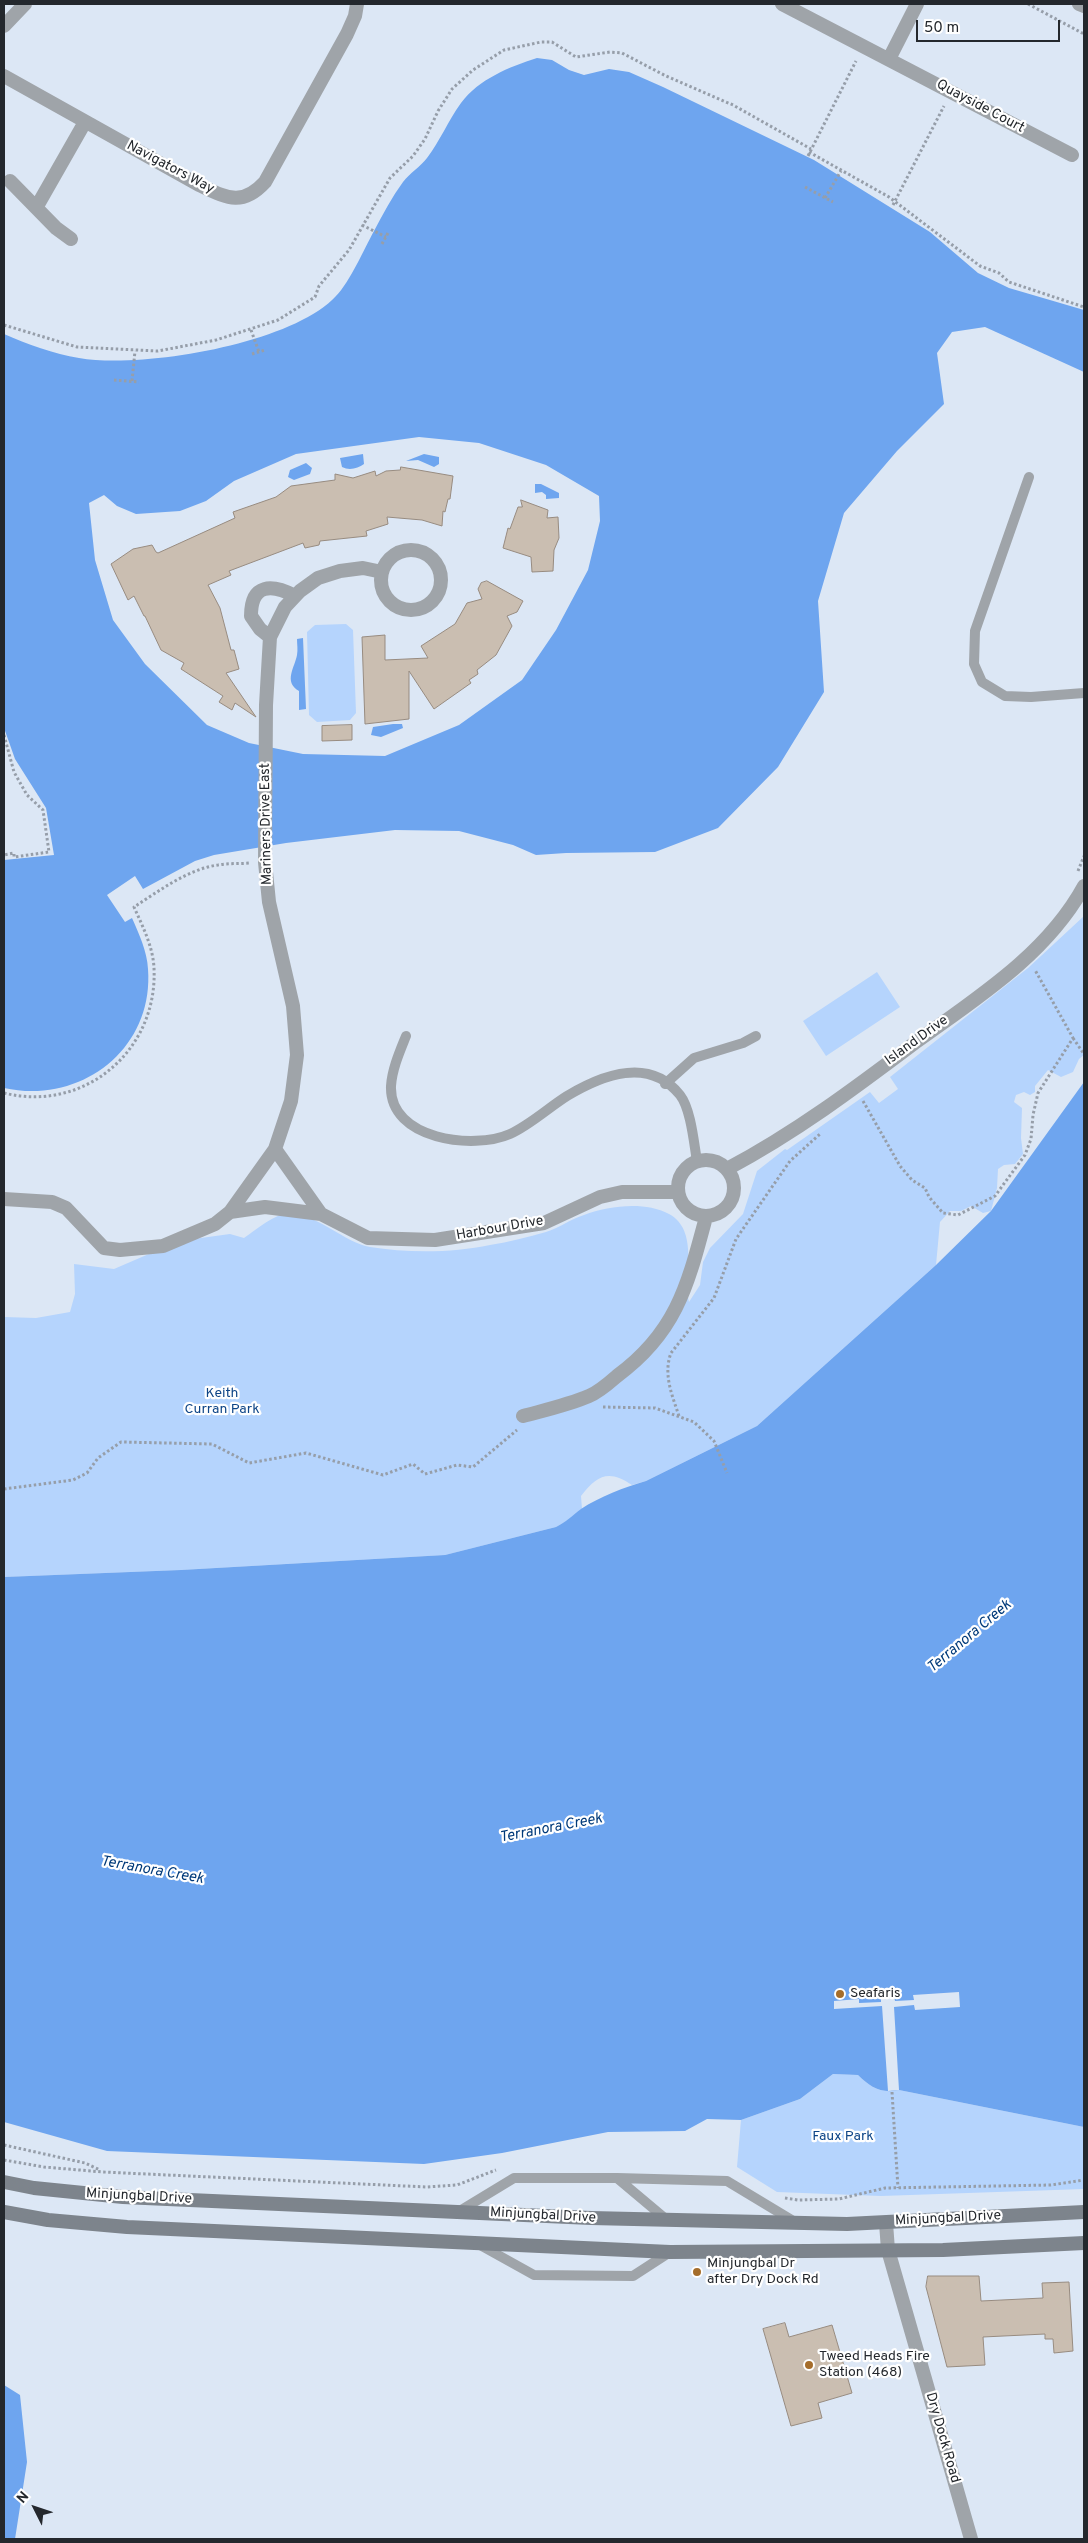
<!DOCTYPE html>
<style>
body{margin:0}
#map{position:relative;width:1088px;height:2543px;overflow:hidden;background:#dce7f5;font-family:Overpass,sans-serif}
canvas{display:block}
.frame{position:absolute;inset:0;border:5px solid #24282d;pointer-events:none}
.north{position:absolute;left:10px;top:2483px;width:50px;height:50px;-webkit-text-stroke:4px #fff;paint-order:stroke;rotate:311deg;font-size:14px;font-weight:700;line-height:20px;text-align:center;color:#24282d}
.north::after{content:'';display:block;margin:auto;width:18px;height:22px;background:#24282d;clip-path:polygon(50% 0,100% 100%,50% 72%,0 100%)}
.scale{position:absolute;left:916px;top:20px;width:144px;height:22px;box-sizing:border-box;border:2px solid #24282d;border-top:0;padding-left:6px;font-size:15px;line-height:18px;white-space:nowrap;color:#24282d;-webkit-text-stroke:4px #fff;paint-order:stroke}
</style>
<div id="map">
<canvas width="1088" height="2543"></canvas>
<div class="frame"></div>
<div class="north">N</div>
<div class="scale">50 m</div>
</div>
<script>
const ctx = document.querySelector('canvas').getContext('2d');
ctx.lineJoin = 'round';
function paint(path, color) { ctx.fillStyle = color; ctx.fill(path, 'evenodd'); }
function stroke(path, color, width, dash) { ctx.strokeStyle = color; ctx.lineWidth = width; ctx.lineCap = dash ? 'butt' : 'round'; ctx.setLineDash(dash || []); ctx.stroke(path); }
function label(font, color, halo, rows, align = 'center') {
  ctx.font = font + ' Overpass,sans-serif'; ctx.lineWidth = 4.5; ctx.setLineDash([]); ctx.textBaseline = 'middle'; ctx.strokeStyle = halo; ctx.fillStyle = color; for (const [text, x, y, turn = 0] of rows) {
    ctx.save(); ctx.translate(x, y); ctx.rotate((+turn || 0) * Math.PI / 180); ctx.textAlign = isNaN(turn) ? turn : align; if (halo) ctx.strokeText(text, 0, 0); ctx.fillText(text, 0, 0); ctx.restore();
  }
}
const green = new Path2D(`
 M346 624 353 630 356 713 350 720 317 722 309 715 307 632 315 625Z
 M1084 916V1055L1079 1059 1073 1072 1061 1077 1048 1070 1035 1086V1092L1030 1095 1024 1092 1016 1095 1014 1102 1022 1108 1021 1138 1023 1154 1015 1164 1004 1165 998 1169 997 1188 991 1211 983 1213 971 1206 961 1211H950L940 1222 936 1265 757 1426 646 1481 632 1485C609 1469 597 1475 581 1496L582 1509 570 1519 556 1527 445 1555 181 1570 4 1577V1317L36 1318 70 1312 75 1294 74 1264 114 1269 179 1241 230 1234 244 1238C257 1229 274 1214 290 1213 311 1211 346 1243 370 1247 407 1253 453 1253 490 1245 509 1242 528 1237 546 1232 559 1228 571 1219 584 1215 609 1206 644 1201 669 1214 699 1230 684 1274 689 1302L700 1285 703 1262 710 1248 743 1214 757 1171 785 1149 787 1150 870 1092 879 1103 898 1089 890 1077 1028 968Z
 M877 972 900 1007 826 1056 803 1021Z
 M833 2074 858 2075C870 2087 881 2094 899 2090L1084 2127V2189L881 2196 777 2192 737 2167 741 2120 800 2099Z`);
const water = new Path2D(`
 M537 58 552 60 569 70 584 75 609 69 629 72 663 87 814 160 930 232 978 273 1009 288 1084 310V372L985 327 952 332 937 353 944 404 897 451 844 513 818 601 824 692 778 767 718 828 655 852 566 853 536 855 513 845 459 831 395 830 286 843 214 855 195 861 143 889 135 876 107 895 125 922 132 918C139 934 147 951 148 969 154 1050 80 1105 4 1088V860L54 855 46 808 15 759 4 728V334C27 344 54 354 79 358 142 369 292 344 336 296 350 282 364 249 374 231 383 214 392 197 403 182 410 173 420 167 427 158 440 141 448 121 461 103 479 79 509 67 537 58ZM419 437 479 443 546 465 599 496 600 521 588 570 556 630 522 680 459 725 385 756 303 754 249 743 207 725 145 664 113 620 95 560 89 503 104 495 117 506 136 514 180 511 206 501 234 481 296 454Z
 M363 454 364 464C358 468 350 471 342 467L340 458Z
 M424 454 439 457V464L434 467 418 460 406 461Z
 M306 463 312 468 310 474 294 480 288 477 290 470Z
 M535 484H541L559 493V498L546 499V495L542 492 535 493Z
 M303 638 306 709 299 710V691C283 682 295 667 297 655 298 650 297 644 297 639Z
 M393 724H402L403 728 381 737 371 735 373 727Z
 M1084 1082V2127L899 2090C881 2094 870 2087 858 2075L833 2074 800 2099 741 2120 707 2119 685 2131 608 2132 502 2153 424 2164 107 2151 4 2122V1577L181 1570 445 1555 556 1527C566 1522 572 1516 581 1509 599 1497 625 1487 646 1481L757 1426 936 1265 991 1211Z
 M4 2385 20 2395 27 2462 15 2539H4Z`);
const pier = new Path2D(`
 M959 1992 960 2007 915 2010 914 2005 894 2007 899 2090 888 2091 882 2006 834 2009V2001L859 1999V2003L881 2002V1997L894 1996 895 2001 914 2000 913 1995Z`);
const building = new Path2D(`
 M401 467 453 476 450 499H448L445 512 443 511 442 526 422 520 387 517 388 524 366 531 367 536 320 541 319 545 305 548 303 543 229 571 231 575 208 585 220 608 231 650H234L239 669 226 673 256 717 235 703 232 710 219 702 223 696 181 669 184 663 161 650 145 616H144L134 596 128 600 111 564 133 549 152 545 156 552 158 553 235 518 233 512 276 497 291 486 335 480V474L353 478 375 471 376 476 386 471 400 470Z
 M521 500 548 510 547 518 558 517 559 538 554 550 553 571 532 572 531 557 503 548 508 528 510 529 518 507H522Z
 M487 581 523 601 517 612 507 616 512 626 496 655 477 670 478 674 469 680 471 683 434 709 409 671V719L365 724 362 637 385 635V660L428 658 421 646 455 624 467 603 482 599 478 589 481 583Z
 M352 725V740L322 741V726Z
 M928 2276H979L981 2301 1043 2298 1042 2283 1069 2282 1073 2351 1054 2353 1053 2339H1045V2334L983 2337 985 2365 947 2367 926 2287Z
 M785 2323 789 2337 832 2325 852 2393 818 2403 822 2418 791 2426 763 2329Z`);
const path = new Path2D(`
 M1028 4 1084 34
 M809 152 889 197 980 266 999 273 1009 282 1084 307
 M808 156 856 61
 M805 187 833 202
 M825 198 841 171
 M893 205 944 106
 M362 225 386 237
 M382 244 389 231
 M4 325 77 347 158 351 216 340 278 320 315 297 319 286 349 250 390 178 413 156 425 139 438 111 452 89 473 70 504 50 541 42H552L576 57 610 52 622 53 666 76 733 105 811 149
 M251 330 259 352
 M252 354 265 350
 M114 380 139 382
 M132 381 135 351
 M4 735 14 772 27 795 43 810 49 852 14 857V853L4 855
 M1078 871 1084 856
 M1073 1038 1084 1054
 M4 1093C84 1113 158 1051 154 968 153 947 143 927 134 907 159 891 188 869 218 865 228 863 239 864 250 863
 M863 1101 900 1166 912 1180 925 1188 929 1197 943 1213 958 1215 995 1196 1025 1155 1031 1139 1033 1115 1038 1093 1073 1038 1035 970
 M603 1407 655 1408 694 1422 714 1441 727 1473
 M679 1416C672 1395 663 1374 671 1353L714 1298 736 1239 790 1161 820 1134
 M4 1489 73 1480 87 1473 98 1458 121 1442 212 1444 249 1463 306 1453 383 1475 413 1464 425 1474 457 1465 473 1467 517 1430
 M892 2092 898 2188
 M4 2145 85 2163 100 2170
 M4 2160 44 2167 103 2172 427 2187 457 2185 496 2170
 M785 2198 798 2200 839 2199 885 2188 1051 2185 1084 2180`);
const service = new Path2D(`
 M1029 477 975 631 974 664 982 682 1005 696 1031 697 1084 693
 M406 1036C400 1051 392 1069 391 1086 389 1140 474 1150 510 1134 530 1125 548 1108 567 1096 602 1075 649 1056 680 1095 691 1109 694 1144 697 1161
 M665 1084 694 1058 743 1043 756 1036
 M617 2178 727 2181 795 2222
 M458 2212 514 2178H617L667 2220
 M480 2245 534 2275 633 2276 670 2252`);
const minor = new Path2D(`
 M782 4 1072 155
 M1079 4 1084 6
 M4 26 25 4
 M889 59 917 4
 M4 76 199 185C227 198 242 207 265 182L347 34 355 16 357 4
 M10 181 56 228 71 239
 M36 208 85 122
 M381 580a30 30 0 1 1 60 0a30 30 0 1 1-60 0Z
 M270 637 260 629 251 616C251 583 272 584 295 596
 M275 1149 321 1214 368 1238 435 1240 544 1223 600 1197 622 1192H678
 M678 1188a28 28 0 1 1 56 0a28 28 0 1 1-56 0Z
 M727 1169C795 1133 855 1088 916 1042 977 998 1047 954 1084 886
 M4 1199 52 1202 66 1208 104 1248 120 1250 163 1246 215 1224 230 1212 275 1149 291 1101 297 1055 293 1006 269 902 265 862 266 705 270 637 285 607 300 591 318 578 340 571 363 568 382 572
 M230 1212 265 1207 321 1214
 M523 1416C545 1410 568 1405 589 1396 599 1392 609 1383 617 1376 677 1332 688 1284 706 1217`);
const tertiary = new Path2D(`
 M886 2223 888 2250 971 2539`);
const secondary = new Path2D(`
 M4 2182 34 2188 123 2197 591 2218 847 2224 1084 2212
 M4 2212 48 2220 127 2227 670 2252 943 2250 1084 2243`);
const markers = [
 [840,1994,5,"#a56d2b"],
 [697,2272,5,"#a56d2b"],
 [809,2365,5,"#a56d2b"]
];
const streetNames = [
 ["Quayside Court",980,107,28],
 ["Navigators Way",170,168,28],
 ["Mariners Drive East",267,824,-91],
 ["Island Drive",917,1041,-36],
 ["Harbour Drive",500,1229,-10],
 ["Minjungbal Drive",139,2197,3],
 ["Minjungbal Drive",543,2216,3],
 ["Minjungbal Drive",948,2219,-3],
 ["Dry Dock Road",942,2438,74]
];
const parkNames = [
 ["Keith",222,1394],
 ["Curran Park",222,1410],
 ["Faux Park",843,2137]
];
const poiNames = [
 ["Seafaris",850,1994],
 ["Minjungbal Dr",707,2264],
 ["after Dry Dock Rd",707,2280],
 ["Tweed Heads Fire",819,2357],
 ["Station (468)",819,2373]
];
const waterNames = [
 ["Terranora Creek",970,1637,-40],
 ["Terranora Creek",551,1829,-11],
 ["Terranora Creek",152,1871,10]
];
paint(green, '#b5d4fd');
paint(water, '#6ea5ef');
paint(pier, '#dce7f5');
paint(building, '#cabeb1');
stroke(building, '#978b80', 1);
stroke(path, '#969ea9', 3, [2.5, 2.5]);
stroke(service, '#9fa4a9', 10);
stroke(minor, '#9fa4a9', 14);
stroke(tertiary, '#9fa4a9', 14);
stroke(secondary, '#7d848c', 14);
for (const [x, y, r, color] of markers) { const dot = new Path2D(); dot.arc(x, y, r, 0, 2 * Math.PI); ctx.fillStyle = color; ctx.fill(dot); stroke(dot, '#fff', 2); }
label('14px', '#24282d', '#fff', streetNames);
label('14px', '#0e4587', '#fff', parkNames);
label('14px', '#24282d', '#fff', poiNames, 'left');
label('italic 15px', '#003a7a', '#fff', waterNames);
</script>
